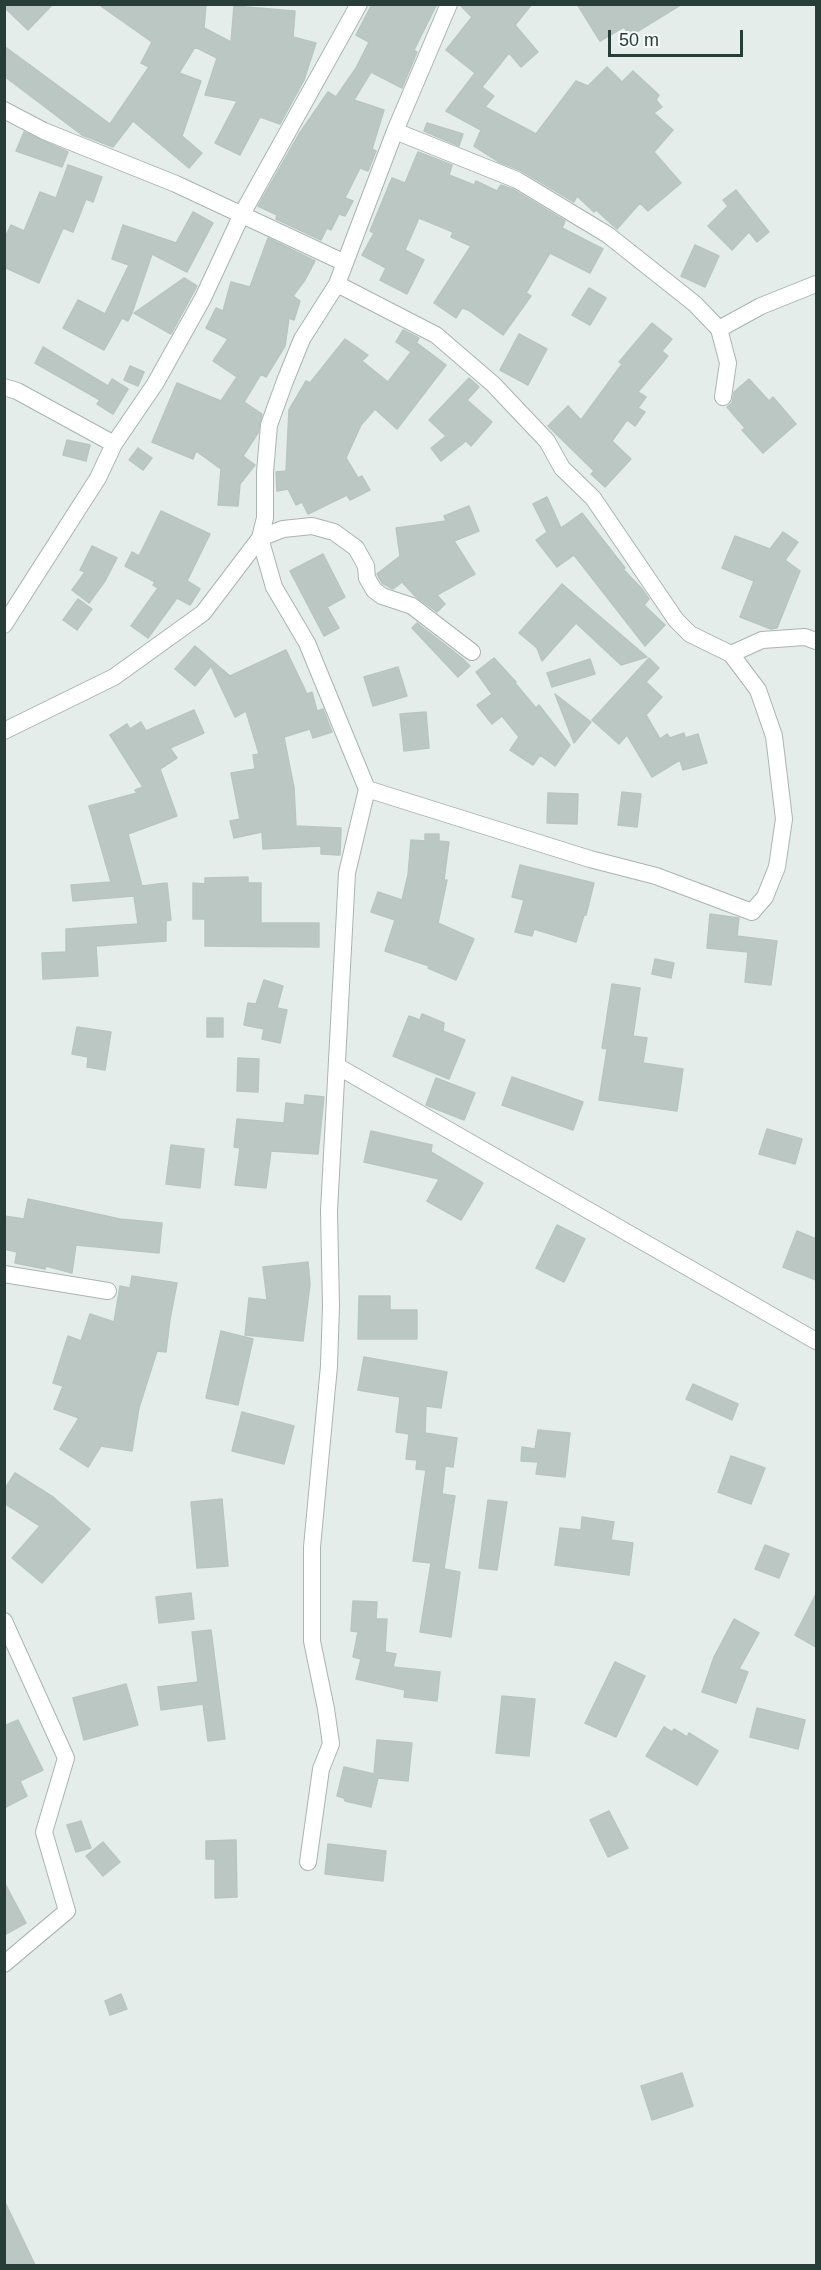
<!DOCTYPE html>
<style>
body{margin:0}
#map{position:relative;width:821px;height:2270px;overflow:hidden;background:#e5edea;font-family:Helvetica,sans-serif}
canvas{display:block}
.frame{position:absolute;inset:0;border:6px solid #263d38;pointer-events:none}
.scale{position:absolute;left:608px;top:30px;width:135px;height:27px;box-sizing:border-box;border:3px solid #263d38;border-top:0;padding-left:8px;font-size:18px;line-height:21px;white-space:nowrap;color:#263d38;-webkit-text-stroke:4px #f5f9f8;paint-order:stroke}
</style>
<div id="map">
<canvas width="821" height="2270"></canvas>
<div class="frame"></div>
<div class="scale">50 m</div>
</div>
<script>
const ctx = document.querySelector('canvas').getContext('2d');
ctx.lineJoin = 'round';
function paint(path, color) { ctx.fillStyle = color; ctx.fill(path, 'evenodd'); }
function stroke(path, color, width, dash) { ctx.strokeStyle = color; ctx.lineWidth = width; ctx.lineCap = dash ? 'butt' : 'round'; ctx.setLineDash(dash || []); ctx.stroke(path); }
const building = new Path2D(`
 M4 4H53L28 30 4 7Z
 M98 4H206L204 28 231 42 234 6 295 11 293 37 316 43 304 80 280 124 260 117 240 155 215 143 237 101 205 95 217 58 195 47 179 73 201 81 182 136 202 153 189 168 133 121 113 147 82 135 4 76V46L110 124 149 67 141 63 152 42Z
 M372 4H437L414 50 417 52 402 88 371 72 354 100 384 110 372 149 376 151 368 171 360 168 345 198 353 201 345 216 339 214 331 230 327 228 321 240 276 219 277 215 258 206 299 134 328 92 336 97 356 68 369 42 356 35Z
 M459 4H532L515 25 538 52 521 67 509 53 482 87 494 96 485 107 536 134 576 81 588 86 607 67 622 82 633 71 659 95 656 100 662 107 654 113 673 130 654 152 681 183 648 211 640 203 617 229 596 210 594 212 577 196 574 202 522 171 499 162 474 146 481 130 446 111 475 73 446 50 472 17Z
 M577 4H682L630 36 624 27 600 41Z
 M427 123 463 134 459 146 424 131Z
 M24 132 68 152 62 167 16 151Z
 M418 152 452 165 449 175 474 185 476 181 497 191 501 185 512 189 565 221 562 228 603 249 590 273 550 253 526 293 531 296 503 335 468 310 462 308 456 318 434 303 471 246 451 237 453 232 419 218 405 250 424 260 407 294 380 280 386 268 362 255 374 233 370 231 392 178 405 183Z
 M68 165 102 177 93 202 86 199 73 232 63 228 39 283 4 267V239L11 225 24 231 40 192 56 198Z
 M736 190 769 232 757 242 749 232 732 250 708 226 728 206 723 200Z
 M193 212 213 223 187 272 152 254 132 313 128 321 122 318 104 350 63 328 78 300 105 314 129 265 112 259 123 225 176 243Z
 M268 238 315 261 305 280 293 296 300 301 294 320 289 318 285 346 266 377 261 374 244 402 262 414 258 433 243 456 255 465 240 484 238 506 218 505 221 469 196 451 193 459 152 442 177 383 221 401 237 377 213 361 228 339 206 328 216 308 223 311 231 282 250 287Z
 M695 245 719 256 705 287 681 276Z
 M184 278 197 286 171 334 134 313Z
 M589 288 606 298 590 325 572 315Z
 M652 323 672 339 662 351 668 356 638 392 646 397 638 408 645 412 635 426 627 420 612 441 631 459 605 487 591 474 594 471 548 426 568 406 581 420 622 364 619 362Z
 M403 330 419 338 414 348 417 343 446 365 397 429 375 409 361 425 346 458 358 478 362 476 370 490 350 500 347 495 308 514 302 502 296 505 288 489 277 491 276 472 286 471 289 410 306 381 310 383 345 339 368 355 362 361 388 382 411 352 396 342Z
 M519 334 547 349 528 385 500 370Z
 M43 347 108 386 112 379 128 389 113 414 97 404 100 400 35 363Z
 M130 366 144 372 138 386 124 380Z
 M469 378 479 387 467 400 492 422 471 446 466 441 441 461 431 448 446 436 429 420Z
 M749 379 769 401 773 397 796 424 763 453 742 430 745 428 727 407 732 403 734 392Z
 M67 440 90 445 86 461 63 455Z
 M138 448 152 458 143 470 129 460Z
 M547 497 561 528 582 513 625 568 623 569 642 589 649 599 644 605 665 625 645 646 574 555 557 567 536 540 547 532 533 504Z
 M469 506 479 531 454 541 475 574 437 595 445 604 437 612 415 596 402 582 393 589 382 583 377 574 400 556 396 528 446 521 444 516Z
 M161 511 210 534 187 581 200 589 190 605 177 598 148 638 131 626 158 588 153 585 155 582 125 566 132 552 139 556Z
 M783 532 798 542 785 560 800 571 777 628 771 629 740 617 754 581 722 568 735 536 770 549Z
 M92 546 117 558 105 581 89 603 72 590 85 572 80 570Z
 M323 554 345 597 327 607 339 628 324 636 290 571Z
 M562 584 647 657 621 665 576 623 542 661 537 648 519 633Z
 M78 599 92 609 77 630 63 620Z
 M417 623 462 658 470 666 458 677 412 628Z
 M195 646 230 676 286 650 307 694 312 692 317 711 323 709 332 732 313 738 310 729 284 737 294 788 296 826 341 828 340 855 321 854V846L263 849 262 832 234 838 230 821 240 819 231 773 255 769 253 755 259 754 246 711 235 717 211 666 195 686 175 669Z
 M494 658 516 682 515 683 536 708 539 705 570 745 555 766 540 755 533 765 510 750 519 737 502 716 492 724 477 705 492 694 476 672Z
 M649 658 659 668 646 682 662 697 646 715 660 739 667 734 670 738 684 733 685 738 698 734 707 763 683 770 680 760 652 777 627 735 619 744 592 720Z
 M590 659 595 674 552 687 547 673Z
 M398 667 407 696 373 706 364 677Z
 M555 694 591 722 574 743Z
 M194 710 204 733 170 748 177 758 160 769 177 816 128 834 142 886 167 883 171 920 166 921V941L96 946 98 976 43 979 42 953 66 952V929L138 924 134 896 73 901 71 885 111 882 89 806 137 793 135 790 143 787 110 735 127 724 130 729 141 722 146 731Z
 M426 712 429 748 404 751 400 714Z
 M622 792 641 794 637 827 618 825Z
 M548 793 578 794 577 824 547 823Z
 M425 834H439V841L449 842 444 880H447L438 923 474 939 456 980 428 968 429 966 385 951 395 920 371 912 378 892 402 900 408 875 411 840 425 841Z
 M520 865 594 883 586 915H584L576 942 534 929 532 936 515 932 524 900 512 897Z
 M248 877V883H261V923H319V947L205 946V919H193V883L205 884V878Z
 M710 914 739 918 737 936 777 941 771 985 745 982 748 952 707 948Z
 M655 959 674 963 671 978 652 974Z
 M264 980 283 986 277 1008 287 1010 280 1043 262 1039 264 1029 244 1025 248 1003 256 1004Z
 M612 984 640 988 633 1036 647 1038 643 1063 683 1069 677 1111 599 1100 607 1049 602 1048Z
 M422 1014 444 1023 443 1031 465 1040 449 1079 393 1056 409 1016 420 1020Z
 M207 1018H223V1037H207Z
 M77 1027 111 1032 105 1070 87 1067 88 1057 72 1054Z
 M238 1058 259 1059 258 1092 237 1091Z
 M512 1077 583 1102 573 1130 502 1105Z
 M436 1078 475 1093 464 1120 426 1105Z
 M305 1095 324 1097 318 1154 271 1151 266 1188 235 1185 240 1148 234 1147 237 1119 284 1123 286 1103 304 1105Z
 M767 1129 802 1139 795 1164 759 1154Z
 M371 1131 432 1145 431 1152 483 1183 461 1220 427 1201 439 1179 364 1162Z
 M171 1145 204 1149 200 1188 166 1184Z
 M28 1199 120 1219 162 1223 159 1253 76 1245 72 1273 46 1266 45 1269 15 1263 17 1252 4 1249V1216L24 1219Z
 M557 1225 585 1239 564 1282 536 1268Z
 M797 1231 816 1239V1280L783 1267Z
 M308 1262 310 1284 303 1341 245 1335 249 1298 267 1300 263 1267Z
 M132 1276 177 1283 170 1319 166 1352 157 1351 139 1408 132 1451 101 1446 88 1467 60 1449 79 1418 54 1409 63 1386 53 1383 68 1336 81 1341 90 1314 114 1322 120 1286 130 1288Z
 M359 1296H390V1310H417V1339H358Z
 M221 1331 253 1339 238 1405 206 1398Z
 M364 1357 447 1372 441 1408 426 1406 425 1433 457 1438 453 1467 445 1466 442 1494 455 1496 444 1569 460 1572 451 1637 420 1632 431 1563 413 1561 426 1470 416 1469 417 1460 406 1459 409 1434 396 1432 400 1397 358 1390Z
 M693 1384 738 1404 732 1420 686 1399Z
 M242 1412 294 1426 284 1464 232 1451Z
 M538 1430 570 1433 565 1477 536 1474 538 1462 521 1461 522 1447 535 1449Z
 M731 1456 765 1468 751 1504 718 1492Z
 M15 1473 53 1497 90 1529 42 1583 12 1558 40 1526 4 1503V1490Z
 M222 1499 228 1566 197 1568 191 1502Z
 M488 1500 507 1502 497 1570 479 1568Z
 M582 1517 614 1522 611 1540 633 1543 629 1575 555 1565 560 1528 581 1530Z
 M765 1545 789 1554 779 1578 755 1569Z
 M191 1593 194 1619 159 1623 156 1597Z
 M816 1594V1647L795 1635Z
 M353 1601 377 1602 376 1619H387L385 1652 396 1654 393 1667 440 1672 437 1701 404 1697 405 1690 356 1679 361 1659 353 1657 358 1632 351 1631Z
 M734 1619 759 1633 739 1669 748 1672 736 1703 702 1692 714 1657Z
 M211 1630 225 1739 208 1741 203 1704 161 1710 158 1687 198 1682 192 1632Z
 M615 1662 645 1676 616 1737 585 1723Z
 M126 1684 138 1725 84 1740 73 1698Z
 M502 1696 535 1699 529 1756 496 1753Z
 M757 1708 805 1720 798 1749 750 1737Z
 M18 1720 43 1770 20 1781 27 1796 4 1808V1726Z
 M664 1727 672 1732 674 1729 687 1737 689 1733 718 1751 697 1785 646 1756Z
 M377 1740 412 1743 408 1781 378 1778 371 1807 345 1801 344 1798 337 1796 344 1767 374 1774Z
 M609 1811 628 1848 608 1857 590 1820Z
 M81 1821 91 1848 76 1852 67 1825Z
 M236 1840 237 1897 215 1898V1859H206V1841Z
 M103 1842 120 1862 103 1876 86 1856Z
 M328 1844 386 1851 383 1881 325 1874Z
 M4 1882 26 1923 4 1935Z
 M121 1994 127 2009 110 2015 105 2001Z
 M682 2073 693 2106 652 2120 641 2086Z
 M4 2200 35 2265H4Z`);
const street = new Path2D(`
 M4 110 44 131 176 184 345 263
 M395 131 517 180 608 235 695 304 719 329 728 363 723 397
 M337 284 436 335 493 384 547 441 562 468 593 498 676 620 690 634 731 654 758 690 774 736 784 819 777 867 765 897 752 912 656 876 590 859 367 789
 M719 329 761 306 816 284
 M4 387 17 391 114 444
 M4 625 98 478 114 444 155 384 203 298 242 214 359 4
 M731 654 762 640 805 637 816 641
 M4 731 114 677 203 613 260 538 283 529 312 526 334 532 356 548 366 566 367 578 374 590 382 596 412 606 472 652
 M337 1066 816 1341
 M4 1274 108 1291
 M4 1621 66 1758 44 1832 67 1911 4 1964
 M308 1862 321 1769 331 1744 326 1709 312 1641V1547L329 1366 331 1306 329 1211 347 873 367 789 307 643 274 587 260 538 265 518V472L269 425 285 381 302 339 337 284 395 131 449 4`);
paint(building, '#bbc7c3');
stroke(building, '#b8c6c1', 1.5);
stroke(street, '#a8b5b1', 18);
stroke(street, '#fff', 16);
</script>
